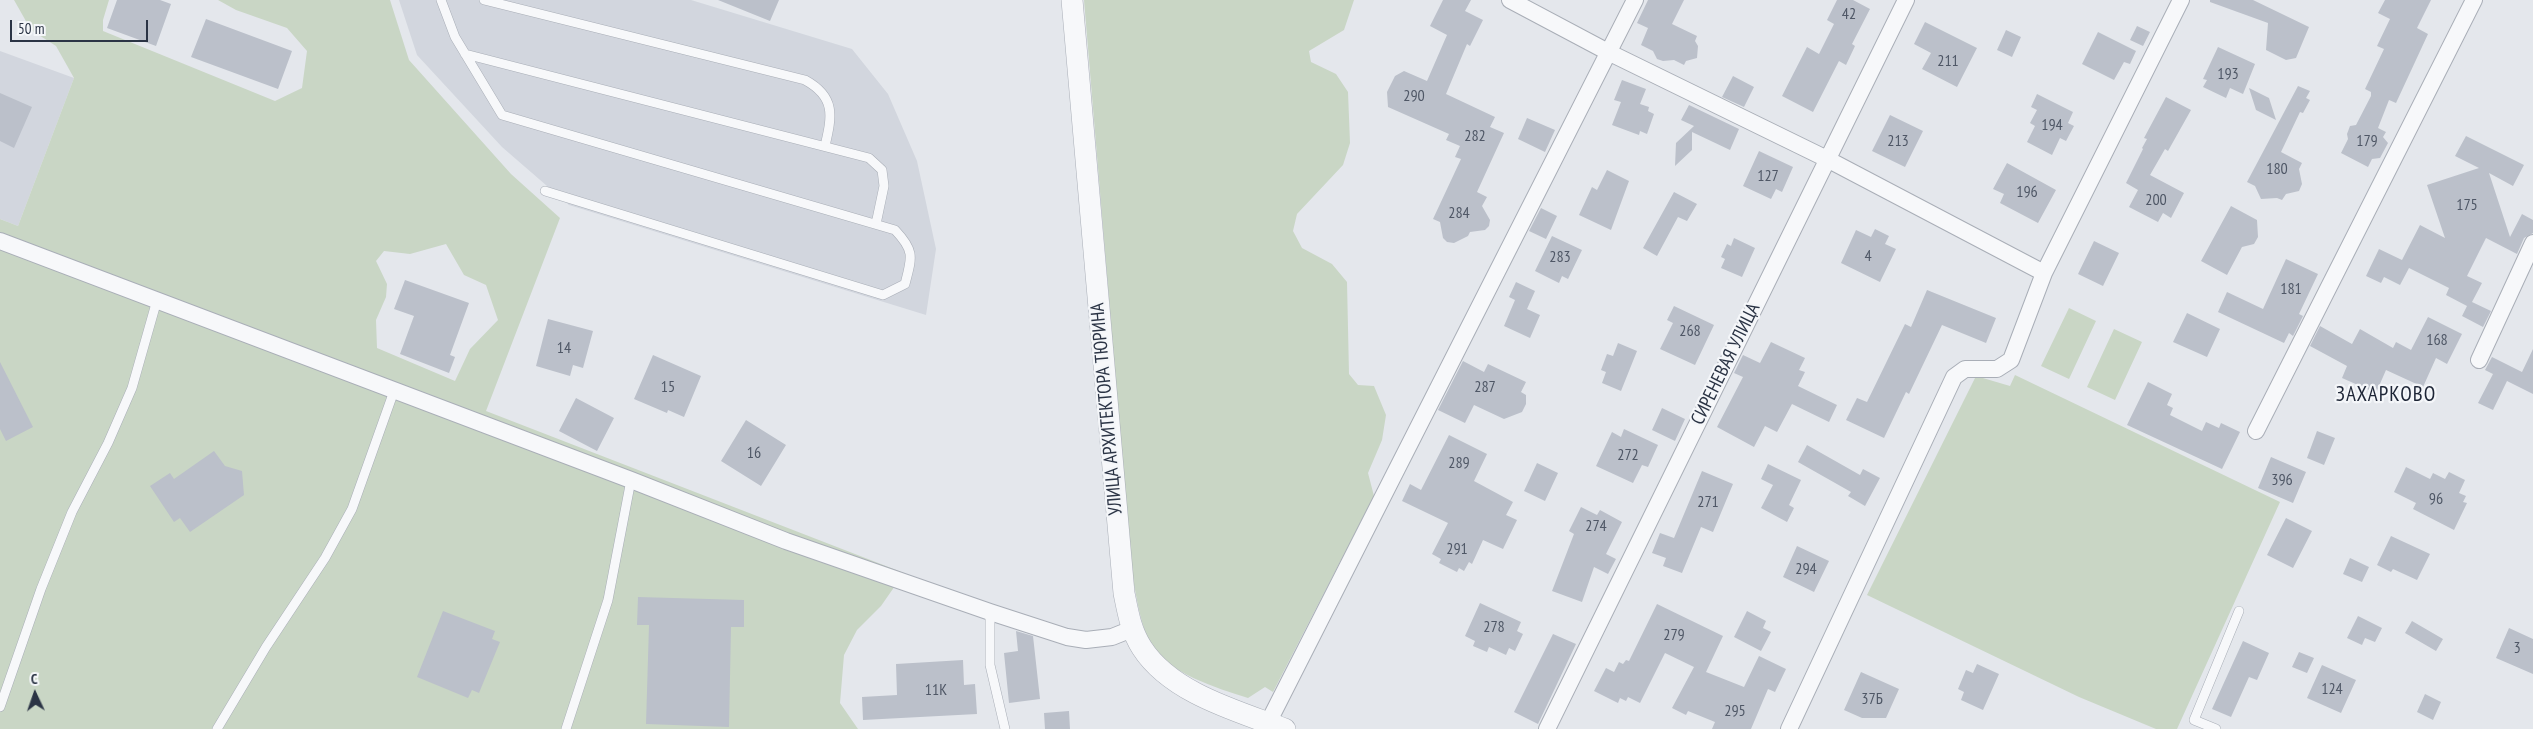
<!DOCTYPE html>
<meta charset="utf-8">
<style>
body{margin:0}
#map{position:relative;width:2533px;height:729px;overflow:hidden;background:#e4e7ec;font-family:"PT Sans Narrow",sans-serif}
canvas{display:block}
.north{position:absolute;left:10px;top:669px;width:50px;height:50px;-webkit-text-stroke:4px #f4f6f9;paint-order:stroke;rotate:357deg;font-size:14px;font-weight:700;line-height:20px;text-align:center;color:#2b3445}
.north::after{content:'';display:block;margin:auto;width:18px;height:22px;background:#2b3445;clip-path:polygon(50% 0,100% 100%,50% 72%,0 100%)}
.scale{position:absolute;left:10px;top:20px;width:138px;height:22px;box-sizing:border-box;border:2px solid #2b3445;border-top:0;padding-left:6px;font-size:15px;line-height:18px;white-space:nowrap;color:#2b3445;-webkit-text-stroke:4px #f4f6f9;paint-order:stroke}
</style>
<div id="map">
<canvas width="2533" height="729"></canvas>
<div class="north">С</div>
<div class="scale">50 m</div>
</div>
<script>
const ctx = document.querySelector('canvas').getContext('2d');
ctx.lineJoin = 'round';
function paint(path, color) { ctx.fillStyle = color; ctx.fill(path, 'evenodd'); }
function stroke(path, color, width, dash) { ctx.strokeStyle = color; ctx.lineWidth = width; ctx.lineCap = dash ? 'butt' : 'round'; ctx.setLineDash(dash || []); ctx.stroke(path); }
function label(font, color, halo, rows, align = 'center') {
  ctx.font = font + ' "PT Sans Narrow",sans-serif'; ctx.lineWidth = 4.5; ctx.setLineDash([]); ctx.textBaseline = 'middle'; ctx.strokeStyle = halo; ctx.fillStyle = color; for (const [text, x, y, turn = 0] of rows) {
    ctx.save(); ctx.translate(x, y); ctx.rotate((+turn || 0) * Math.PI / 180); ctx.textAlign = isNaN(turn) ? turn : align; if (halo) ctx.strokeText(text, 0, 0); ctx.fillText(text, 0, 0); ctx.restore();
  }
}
const built = new Path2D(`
 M399 0H691L852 49 888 94 917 161 936 249 926 315 569 205 502 147 417 55Z
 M0 51 74 78 18 226 0 219Z`);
const green = new Path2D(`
 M14 0H109L103 20V31L275 101 302 88 307 51 287 28 236 10 218 0H390L409 60 511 174 560 218 486 411 904 573 881 606 857 630 844 655 840 703 858 729H0V219L18 226 74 78 56 46 31 30ZM446 244 464 275 486 285 498 320 470 349 455 381 377 348 376 320 386 297 387 284 376 261 384 251 410 254Z
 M1084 0H1354L1344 30 1309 51 1311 62 1336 74 1348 92 1350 143 1343 165 1297 214 1293 231 1302 248 1332 264 1347 282 1349 374 1358 385 1374 386 1386 415 1382 440 1368 473 1374 496 1273 692 1265 687 1248 698C1217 688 1166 673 1150 642 1139 621 1137 597 1132 575Z
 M2069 308 2096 321 2069 379 2041 366Z
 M2114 329 2142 342 2115 400 2087 387Z
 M2015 375 2280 502 2177 729H2156L2079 697 1867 595 1976 376 2010 386Z`);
const building = new Path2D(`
 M117 0H160L171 4 156 46 107 28Z
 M718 0H779L770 21Z
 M1443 0H1471L1465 11 1483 20 1470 46 1467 44 1446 94 1495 117 1490 127 1504 133 1477 192 1487 197 1482 206 1490 220 1489 226 1485 230 1470 232 1468 236 1454 243 1447 242 1443 238 1440 222 1433 219 1461 159 1455 157 1460 146 1446 140 1449 134 1388 107 1387 92 1395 76 1404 71 1427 81 1447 35 1430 26Z
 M1648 0H1684L1672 24 1697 36 1695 41 1698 46 1697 58 1686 61 1684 65 1674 60 1663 61 1657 59 1653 51 1641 45 1648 28 1637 23Z
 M1837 0H1853L1870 9 1852 44 1855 46 1846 65 1839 61 1813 112 1782 96 1807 47 1819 54 1834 24 1827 20Z
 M2210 0H2253L2309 27 2296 58 2286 60 2266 50 2268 23 2210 2Z
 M2385 0H2431L2417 28 2428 34 2396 103 2389 100 2378 128 2386 132 2383 137 2388 143 2380 158 2372 159 2368 167 2341 153 2348 139 2347 134 2350 126 2356 125 2371 96V92L2365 89 2384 49 2377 46 2390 19 2378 13Z
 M206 19 292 51 278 89 191 57Z
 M1925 22 1977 48 1957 87 1922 69 1931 53 1914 44Z
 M2137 26 2150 32 2143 46 2130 40Z
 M2006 30 2021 37 2012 57 1997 50Z
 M2098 32 2136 51 2130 64 2124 62 2114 80 2082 64Z
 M2218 47 2255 64 2243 94 2230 88 2226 98 2203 87 2207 80 2203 79Z
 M1733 76 1754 87 1744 107 1722 97Z
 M1622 80 1646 89 1640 104 1649 107 1648 111 1654 114 1647 134 1640 131 1639 135 1612 125 1621 102 1614 100Z
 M2298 86 2310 91 2306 98 2310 100 2303 113 2300 112 2281 152 2302 163 2299 169 2302 184 2299 191 2286 194 2282 200 2277 198 2261 199 2255 186 2247 182Z
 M2249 88 2269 98 2276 120 2256 110Z
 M0 93 32 107 14 148 0 141Z
 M2037 94 2073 112 2068 123 2074 126 2066 141 2060 138 2052 155 2027 142 2035 126 2030 123 2037 110 2031 107Z
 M2166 97 2191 110 2168 151 2165 149 2150 175 2184 193 2171 218 2163 213 2158 222 2129 207 2138 190 2126 183 2143 149 2142 148 2147 139 2144 138Z
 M1689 105 1739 129 1730 150 1692 132V150L1675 166 1676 143 1694 126 1681 120Z
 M1890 115 1923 131 1905 167 1872 151Z
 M1527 118 1555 130 1545 152 1518 139Z
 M2466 136 2524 165 2513 186 2489 173 2510 237 2522 214 2533 220V233L2524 238 2517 254 2486 238 2467 276 2482 283 2472 302 2491 311 2483 327 2462 316 2467 306 2446 295 2449 288 2409 268 2400 285 2384 277 2381 283 2366 276 2379 249 2402 260 2420 225 2445 238 2427 185 2479 168 2455 156Z
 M1759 151 1793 167 1782 192 1776 189 1771 199 1743 186Z
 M2007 163 2056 190 2038 223 2000 203 2004 194 1993 189Z
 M1607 170 1629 181 1611 230 1579 215 1592 187 1597 190Z
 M1674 192 1697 204 1687 221 1678 217 1657 256 1643 248Z
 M2231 206 2257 220 2258 237 2254 244 2242 247 2227 275 2201 261Z
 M1541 208 1557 216 1546 239 1529 231Z
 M1875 229 1889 236 1885 244 1896 249 1880 282 1841 263 1856 230 1871 237Z
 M1552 236 1582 250 1568 279 1562 276 1559 283 1535 271Z
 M1734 238 1755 248 1742 277 1721 268 1725 259 1721 257 1727 244 1731 246Z
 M2094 241 2119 253 2103 286 2078 274Z
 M2286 259 2318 274 2299 314 2303 316 2293 336 2289 333 2284 343 2218 312 2227 292 2263 309Z
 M405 280 469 303 450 355 455 357 449 373 400 354 414 316 394 309Z
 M1516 282 1535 291 1527 309 1540 315 1530 338 1504 326 1515 300 1509 297Z
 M1927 290 1996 318 1986 343 1942 325 1909 394 1906 392 1884 438 1846 420 1857 398 1867 402 1905 324 1911 327Z
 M1674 306 1714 325 1695 365 1660 349 1673 323 1667 320Z
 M2187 313 2220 329 2207 357 2173 342Z
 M2428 317 2462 334 2447 364 2436 358 2423 387 2386 370 2376 393 2342 378 2347 366 2310 346 2320 326 2352 344 2360 329 2393 348 2396 342 2411 350Z
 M548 319 593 331 583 368 573 365 570 376 536 366Z
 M1771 342 1805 358 1799 370 1805 372 1798 386 1837 405 1829 422 1792 404 1777 432 1765 426 1754 447 1717 427 1743 377 1734 373 1743 355 1760 363Z
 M1618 343 1637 351 1621 391 1602 383 1606 372 1601 370 1607 354 1613 356Z
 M2533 349V394L2507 381 2493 410 2478 403 2493 374 2485 370 2492 357 2522 372Z
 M653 355 701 376 684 417 668 410 667 413 634 399Z
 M1463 361 1484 372 1488 364 1526 382 1521 392 1526 395V404L1522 412 1504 419 1474 405 1465 423 1438 410Z
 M0 362 33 427 6 441 0 429Z
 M2148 382 2172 394 2167 405 2173 408 2170 415 2202 431 2206 422 2219 428 2221 423 2240 432 2222 469 2127 425Z
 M576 398 614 418 597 451 559 431Z
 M1662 408 1685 419 1675 441 1652 430Z
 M746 420 786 445 761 486 721 461Z
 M1624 429 1658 445 1648 467 1642 465 1633 483 1596 466 1612 432 1621 437Z
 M2317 431 2335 438 2324 465 2307 458Z
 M1449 435 1487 454 1474 481 1513 502 1506 515 1517 520 1503 549 1483 540 1472 564 1469 562 1464 571 1459 568 1457 572 1439 563 1441 559 1432 554 1448 523 1402 501 1410 484 1421 490Z
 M1807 445 1860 475 1863 469 1880 478 1865 506 1848 496 1851 492 1798 462Z
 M214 451 225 466 242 471 244 495 190 532 180 518 174 522 150 486 170 473 174 479Z
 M2271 457 2306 472 2293 503 2258 488Z
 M1537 463 1558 473 1545 501 1524 491Z
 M1768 464 1801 480 1789 505 1794 508 1787 522 1761 508 1773 485 1761 479Z
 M2406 467 2430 479 2433 473 2445 479 2449 472 2465 480 2459 493 2466 496 2463 502 2467 503 2454 530 2413 509 2416 503 2394 492Z
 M1702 471 1733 484 1713 532 1701 527 1682 573 1663 566 1666 558 1652 553 1660 533 1674 538Z
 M1581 507 1597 515 1600 510 1622 522 1606 554 1616 559 1608 574 1594 567 1582 602 1552 591 1574 534 1569 531Z
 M2286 518 2312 531 2293 568 2267 555Z
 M2391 536 2430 554 2417 580 2393 569 2391 572 2377 565Z
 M1797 546 1829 561 1814 592 1783 577Z
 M2350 558 2369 567 2362 582 2343 574Z
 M638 597 744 600V627H731L729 727 646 724 649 625H637Z
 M1480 603 1521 622 1517 631 1523 634 1515 651 1509 648 1506 655 1489 647 1487 652 1473 646 1475 641 1465 636Z
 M1657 604 1723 636 1706 672 1744 687 1759 656 1786 669 1775 692 1768 689 1751 729H1712L1715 722 1688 711 1686 715 1672 708 1694 667 1665 653 1640 703 1628 697 1626 701 1620 698 1618 703 1594 691 1606 668 1614 672 1619 662 1623 664 1626 660 1629 661Z
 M443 611 495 631 492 639 500 642 479 693 472 690 468 698 417 677Z
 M1747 611 1766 621 1763 628 1771 632 1761 651 1734 637Z
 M2358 616 2382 628 2375 642 2365 638 2362 645 2347 638Z
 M2412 621 2443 639 2436 651 2405 633Z
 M2509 628 2533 639V674L2496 658Z
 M1016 631 1033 636 1040 699 1009 703 1004 653 1018 651Z
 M1553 634 1576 644 1538 724 1514 712Z
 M2243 641 2269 653 2257 680 2249 677 2231 717 2212 709Z
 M2299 652 2314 658 2307 673 2292 667Z
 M963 660 964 685 975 684 977 714 863 720 862 697 897 695 896 664Z
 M1977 664 1999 674 1983 710 1961 700 1964 692 1958 689 1966 670 1973 673Z
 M2322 665 2356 680 2341 713 2307 698Z
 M1861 672 1899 689 1886 718H1862L1844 710Z
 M2425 694 2441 702 2433 720 2417 712Z
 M1069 711 1070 729H1045L1044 713Z`);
const service = new Path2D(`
 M441 0 455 37 502 115 895 230C915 251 912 257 905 284L883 295 545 191
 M484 0 805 80C836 97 832 116 825 146
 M465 54 869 158 882 170 884 186 876 224
 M990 612V665L1005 729
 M0 707 41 589 72 512 108 443 132 388 157 300
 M217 729 266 647 325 558 352 509 394 391
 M566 729 608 600 631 480
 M2216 729 2194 720 2239 611`);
const minor = new Path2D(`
 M1510 0 1608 52 1827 159 2044 273
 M0 241 631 480 786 541 990 612 1067 637 1086 640 1112 637 1132 629
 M2479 360 2533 243
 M2256 431 2474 0
 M1268 723 1635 0
 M1547 729 1906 0
 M1789 729 1954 377 1965 369H1997L2011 360 2044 273 2181 0`);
const tertiary = new Path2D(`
 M1072 0 1124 593C1128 613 1131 631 1142 648 1171 693 1237 711 1285 729`);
const numberNames = [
 ["42",1849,14],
 ["211",1948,61],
 ["193",2228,74],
 ["290",1414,96],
 ["194",2052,125],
 ["282",1475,136],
 ["213",1898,141],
 ["179",2367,141],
 ["180",2277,169],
 ["127",1768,176],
 ["196",2027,192],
 ["200",2156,200],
 ["175",2467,205],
 ["284",1459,213],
 ["4",1868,256],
 ["283",1560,257],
 ["181",2291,289],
 ["268",1690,331],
 ["168",2437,340],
 ["14",564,348],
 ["15",668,387],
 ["287",1485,387],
 ["16",754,453],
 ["272",1628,455],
 ["289",1459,463],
 ["396",2282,480],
 ["96",2436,499],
 ["271",1708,502],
 ["274",1596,526],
 ["291",1457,549],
 ["294",1806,569],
 ["278",1494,627],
 ["279",1674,635],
 ["3",2517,648],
 ["124",2332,689],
 ["11К",936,690],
 ["37Б",1872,699],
 ["295",1735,711]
];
const streetNames = [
 ["СИРЕНЕВАЯ УЛИЦА",1726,364,-64],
 ["УЛИЦА АРХИТЕКТОРА ТЮРИНА",1107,409,-95]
];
const quarterNames = [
 ["ЗАХАРКОВО",2386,395]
];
paint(built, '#d2d6de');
paint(green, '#c9d6c5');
paint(building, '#bbc0ca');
stroke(service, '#a9aeb7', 10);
stroke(minor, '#a9aeb7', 18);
stroke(tertiary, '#a9aeb7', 22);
stroke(service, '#f7f8fa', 9);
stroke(minor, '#f7f8fa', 16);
stroke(tertiary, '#f7f8fa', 21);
label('16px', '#4f5766', null, numberNames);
label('19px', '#2b3445', '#f4f6f9', streetNames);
ctx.letterSpacing = '1px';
label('21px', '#1d2536', '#f4f6f9', quarterNames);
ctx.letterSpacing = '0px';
</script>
